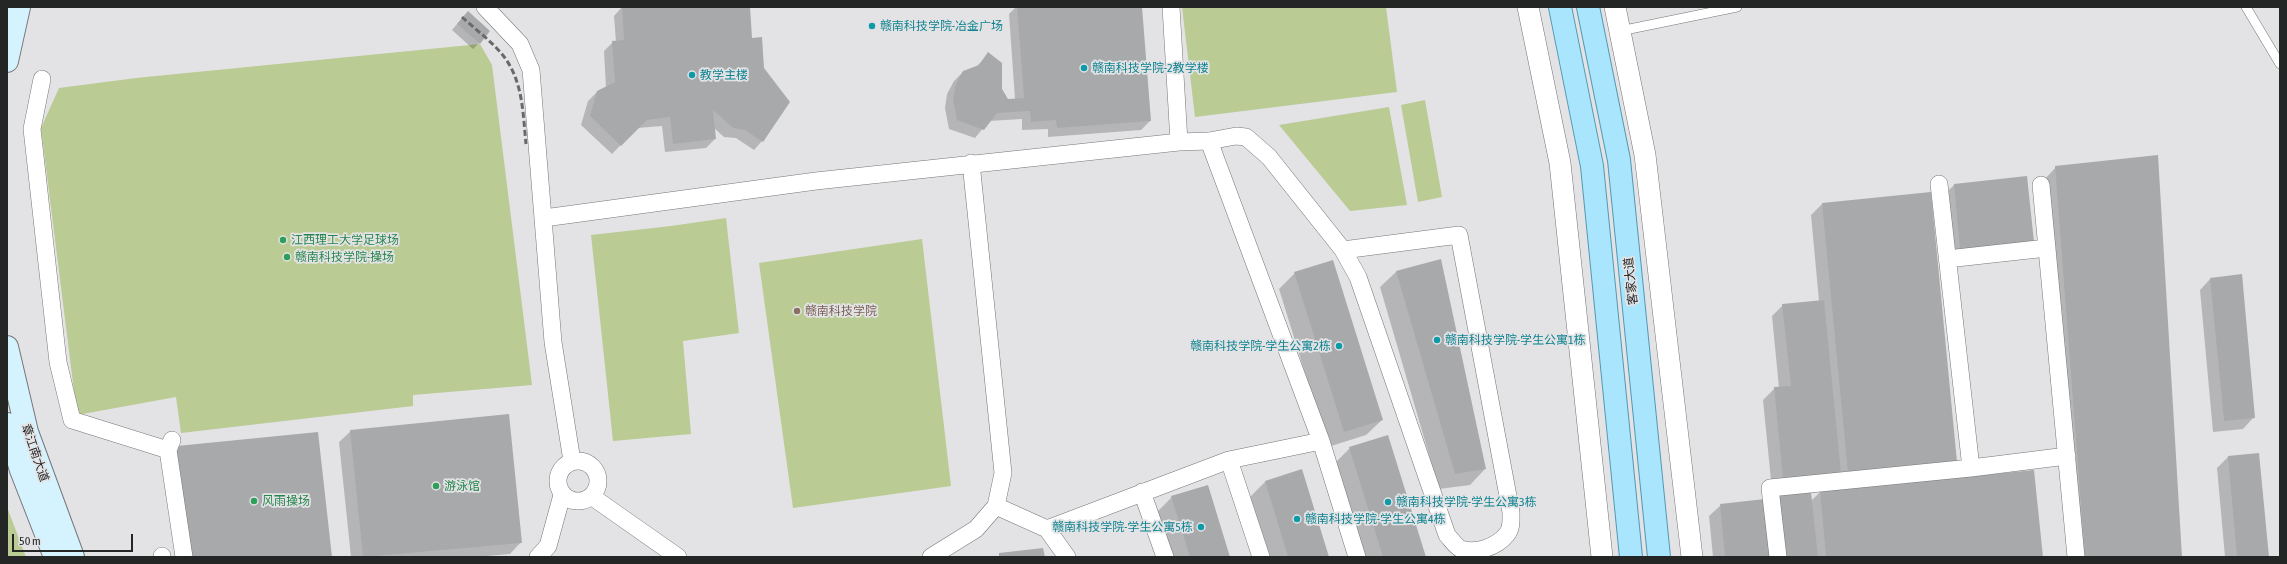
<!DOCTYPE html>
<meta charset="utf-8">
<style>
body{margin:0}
#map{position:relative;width:2287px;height:564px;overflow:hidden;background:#e3e3e6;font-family:"Asap Condensed",sans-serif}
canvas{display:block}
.frame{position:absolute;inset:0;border:8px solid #242525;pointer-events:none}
.scale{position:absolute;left:12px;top:534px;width:121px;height:18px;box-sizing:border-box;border:2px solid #242525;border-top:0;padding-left:5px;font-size:12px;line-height:14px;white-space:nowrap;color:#242525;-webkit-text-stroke:3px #e3e3e6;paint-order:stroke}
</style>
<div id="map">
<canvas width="2287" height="564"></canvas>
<div class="frame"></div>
<div class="scale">50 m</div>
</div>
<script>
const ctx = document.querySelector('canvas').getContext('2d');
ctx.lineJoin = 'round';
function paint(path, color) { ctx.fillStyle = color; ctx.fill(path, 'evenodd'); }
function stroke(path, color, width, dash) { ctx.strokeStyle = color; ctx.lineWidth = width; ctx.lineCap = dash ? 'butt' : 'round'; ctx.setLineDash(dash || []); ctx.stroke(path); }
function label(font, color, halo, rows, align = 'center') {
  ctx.font = font + ' "Asap Condensed","Noto Sans SC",sans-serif'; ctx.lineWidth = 3.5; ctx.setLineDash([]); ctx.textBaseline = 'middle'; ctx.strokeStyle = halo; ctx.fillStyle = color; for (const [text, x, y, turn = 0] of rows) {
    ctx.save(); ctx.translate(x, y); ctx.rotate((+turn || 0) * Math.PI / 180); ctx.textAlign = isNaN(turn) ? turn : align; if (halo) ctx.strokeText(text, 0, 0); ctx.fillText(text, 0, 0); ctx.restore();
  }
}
const green = new Path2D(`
 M1182 7H1386L1397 92 1195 117Z
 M480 44 492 65 532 385 413 395V406L181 433 176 397 77 415 41 128 59 88 136 78Z
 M1425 100 1442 197 1418 202 1401 105Z
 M1389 107 1407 205 1350 211 1279 125Z
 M726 218 739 333 683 341 691 434 613 441 591 235 671 226Z
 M922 239 951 486 793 508 759 263Z
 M7 507 26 557H7Z`);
const shadow = new Path2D(`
 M622 7H736L762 141 754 150 736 138 724 137 714 128 715 139 706 148 665 152 662 126 637 128 612 154 581 125 588 101 597 92 606 88 604 51 613 42H616L614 16Z
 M1016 7H1141L1150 121 1141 130 1048 137V129L1022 130V119L989 121 975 138 949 129 945 108 947 94 954 81 963 72 976 67 989 54 1001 89 1007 100 1015 99 1009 14Z
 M462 18 479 43 473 49 452 30Z
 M2056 167 2181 557H2073L2045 179Z
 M2026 177 2033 241 1949 260 1943 196 1954 185Z
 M1822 204 1956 462 1772 490 1763 400 1775 388H1779L1772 316 1783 305 1819 301 1811 215Z
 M1440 260 1485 469 1470 485 1439 489 1380 287 1396 272Z
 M1295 273 1382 420 1366 435 1328 447 1279 289Z
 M2211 278 2254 417 2243 429 2213 432 2200 290Z
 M351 431 521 542 510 554 475 557H351L339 442Z
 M177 447 331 557H175L166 458Z
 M1350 448 1425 557H1363L1334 464Z
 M2258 454 2268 557H2225L2217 468 2228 457Z
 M1266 481 1328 557H1268L1250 497Z
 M1820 492 2042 557H1713L1709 516 1721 505 1811 501Z
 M1172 497 1229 557H1169L1156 513Z`);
const building = new Path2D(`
 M622 7H750L752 38 762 37 764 68 790 102 763 142 745 130 733 128 713 110 716 139 673 144 670 117 647 120 621 146 590 116 597 91 615 82 612 41 624 40Z
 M1017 7H1142L1151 121 1057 128 1056 120 1031 122 1030 111 997 113 984 130 957 120 953 99 956 84 963 71 979 65 988 52 1002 63V89L1008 99 1024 98Z
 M468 11 490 31 480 44 457 24Z
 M2158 155 2182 557H2085L2055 166Z
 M2027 176 2034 242 1960 250 1954 184Z
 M1931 192 1957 462 1848 473 1822 203Z
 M1441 259 1486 469 1455 474 1396 271Z
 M1333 260 1383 420 1344 432 1294 272Z
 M2242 274 2255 418 2224 421 2210 278Z
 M1824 300 1841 473 1783 479 1774 387 1791 386 1782 304Z
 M509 414 522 543 363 557 350 430Z
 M318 432 332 557H187L177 446Z
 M1388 435 1426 557H1383L1349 447Z
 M2259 453 2269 557H2237L2228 456Z
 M1302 469 1329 557H1288L1265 481Z
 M2034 470 2043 557H1826L1820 491Z
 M1208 485 1230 557H1190L1171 496Z
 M1811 492 1818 557H1781L1774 496Z
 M1765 499 1771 557H1725L1720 504Z
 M1043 548 1045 557H999V553Z`);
const service = new Path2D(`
 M2246 7 2280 64
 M1620 31 1737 7`);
const minor = new Path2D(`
 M485 7 520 44 531 70 553 342 572 461
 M42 79 32 129 58 362 72 420 168 450
 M1209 141 1321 441 1357 557
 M1179 142 1209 141 1236 136 1246 137 1269 157 1343 250 1459 235 1511 512C1511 519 1512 528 1507 534 1497 547 1476 554 1461 549 1456 547 1451 539 1447 535L1358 277 1343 250
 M1939 184 1971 468
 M2041 185 2076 557
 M544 218 816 181 1179 142 1171 7
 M1947 259 2047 248
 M172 440 168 450 184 557
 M1229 460 1261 557
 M558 481a20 20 0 1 1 40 0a20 20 0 1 1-40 0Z
 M1142 492 1165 557
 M591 496 678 557
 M996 506 1047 529 1229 460 1321 441
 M1047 529 1067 557
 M162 556V557
 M538 557 548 546 562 495
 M931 557 976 529 996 506 1003 473 971 163
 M1778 557 1770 488 1971 468 2067 456`);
const tertiary = new Path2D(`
 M1528 7 1560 163 1602 557
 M1615 7 1645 155 1692 557`);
const secondary = new Path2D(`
 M7 61 19 7
 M7 347 27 432 73 557
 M7 424 21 470 55 557`);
const primary = new Path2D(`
 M1560 7 1592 166 1631 557
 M1588 7 1619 160 1659 557`);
const rail = new Path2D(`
 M462 17C476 30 494 43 505 58 523 83 523 114 526 144`);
const markers = [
 [872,26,4,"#0f9aa8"],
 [1084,68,4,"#0f9aa8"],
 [692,75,4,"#0f9aa8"],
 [283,240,4,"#2e9e5b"],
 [287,257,4,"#2e9e5b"],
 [797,311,4,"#8d6e63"],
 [1437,340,4,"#0f9aa8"],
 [1339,346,4,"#0f9aa8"],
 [436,486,4,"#2e9e5b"],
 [254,501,4,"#2e9e5b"],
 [1388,502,4,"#0f9aa8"],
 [1297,519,4,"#0f9aa8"],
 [1201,527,4,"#0f9aa8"]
];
const cultureNames = [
 ["赣南科技学院-冶金广场",880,26],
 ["赣南科技学院-2教学楼",1092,68],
 ["教学主楼",700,75],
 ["赣南科技学院-学生公寓1栋",1445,340],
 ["赣南科技学院-学生公寓2栋",1331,346,"right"],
 ["赣南科技学院-学生公寓3栋",1396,502],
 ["赣南科技学院-学生公寓4栋",1305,519],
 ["赣南科技学院-学生公寓5栋",1193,527,"right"]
];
const leisureNames = [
 ["江西理工大学足球场",291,240],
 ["赣南科技学院-操场",295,257],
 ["游泳馆",444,486],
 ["风雨操场",262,501]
];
const streetNames = [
 ["客家大道",1631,281,-96],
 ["章江南大道",35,453,71]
];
const educationNames = [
 ["赣南科技学院",805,311]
];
paint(green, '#bacb94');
paint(shadow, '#0003');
paint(building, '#a8a9ab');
stroke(service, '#767679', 10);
stroke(minor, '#767679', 18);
stroke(tertiary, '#767679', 22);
stroke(secondary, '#767679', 24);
stroke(primary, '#5598b2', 24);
stroke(service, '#fff', 9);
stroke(minor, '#fff', 17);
stroke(tertiary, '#fff', 21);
stroke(secondary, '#d4f3ff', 22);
stroke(primary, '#a9e6fe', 22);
stroke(rail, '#68696a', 3, [6, 3]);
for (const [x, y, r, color] of markers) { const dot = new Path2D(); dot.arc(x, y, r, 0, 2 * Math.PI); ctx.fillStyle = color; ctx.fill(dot); stroke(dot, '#e3e3e6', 1.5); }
label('12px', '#0d838f', '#e3e3e6', cultureNames, 'left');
label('12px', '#27864d', '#e3e3e6', leisureNames, 'left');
label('12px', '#242525', '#e3e3e6', streetNames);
label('12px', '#785e54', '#e3e3e6', educationNames, 'left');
</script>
